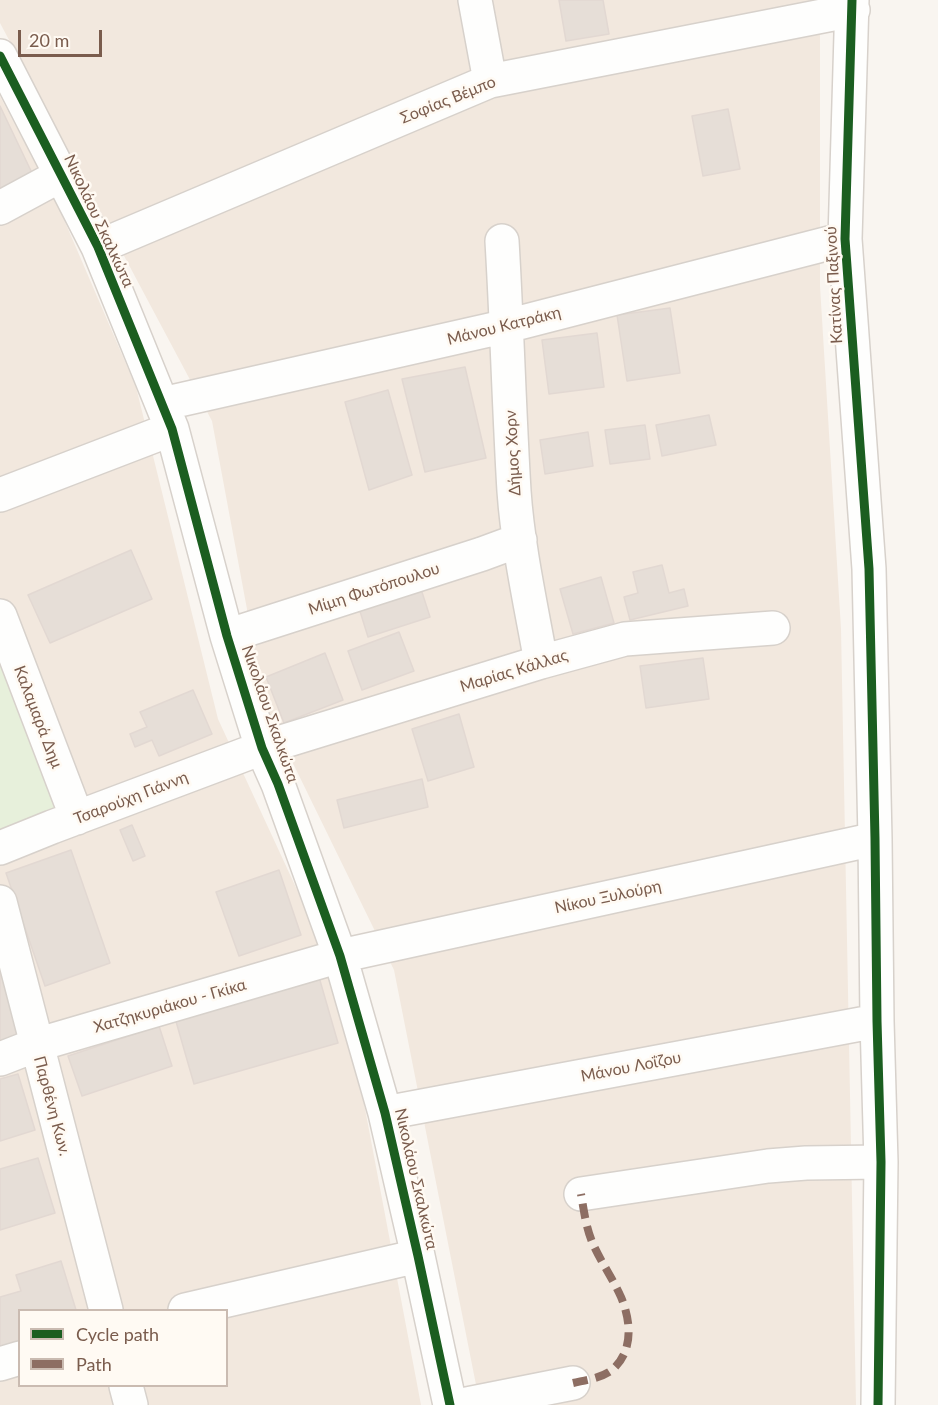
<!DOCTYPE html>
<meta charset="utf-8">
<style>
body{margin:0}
#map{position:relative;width:938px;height:1405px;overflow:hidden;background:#f9f5f0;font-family:Lato,sans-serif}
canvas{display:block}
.legend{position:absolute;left:18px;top:1309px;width:210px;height:78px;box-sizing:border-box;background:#fffaf3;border:2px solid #cabbb1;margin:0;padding:8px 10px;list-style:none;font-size:18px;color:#7a5c4d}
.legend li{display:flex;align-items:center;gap:12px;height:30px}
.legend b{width:30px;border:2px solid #cabbb1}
.scale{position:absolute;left:18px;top:30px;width:84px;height:27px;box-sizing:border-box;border:3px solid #7a5c4d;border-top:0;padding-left:8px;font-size:18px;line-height:21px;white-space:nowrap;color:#7a5c4d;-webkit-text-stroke:4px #fffaf3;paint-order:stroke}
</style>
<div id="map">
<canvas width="938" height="1405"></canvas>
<ul class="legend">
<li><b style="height:8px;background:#1b5e20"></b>Cycle path</li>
<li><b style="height:8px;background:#8d6e63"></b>Path</li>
</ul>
<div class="scale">20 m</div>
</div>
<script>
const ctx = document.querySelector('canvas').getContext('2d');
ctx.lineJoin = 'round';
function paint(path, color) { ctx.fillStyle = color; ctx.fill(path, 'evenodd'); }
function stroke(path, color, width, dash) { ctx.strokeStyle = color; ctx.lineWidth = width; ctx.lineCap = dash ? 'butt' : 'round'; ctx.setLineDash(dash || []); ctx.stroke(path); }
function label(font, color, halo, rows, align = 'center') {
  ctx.font = font + ' Lato,sans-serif'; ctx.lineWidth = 5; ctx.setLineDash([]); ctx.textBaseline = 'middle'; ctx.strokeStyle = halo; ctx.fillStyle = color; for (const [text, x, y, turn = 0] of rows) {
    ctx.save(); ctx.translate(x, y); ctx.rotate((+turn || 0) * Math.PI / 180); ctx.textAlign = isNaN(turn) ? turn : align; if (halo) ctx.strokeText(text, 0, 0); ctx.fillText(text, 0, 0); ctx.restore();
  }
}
const residential = new Path2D(`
 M0 0H820V286L841 629 856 1405H480L394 970 265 706 212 421 0 23Z
 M0 96 59 208 136 387 218 719 342 987 421 1405H0ZM20 1310H226V1386H20Z`);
const green = new Path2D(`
 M0 616 77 818 0 848Z`);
const building = new Path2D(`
 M559 0H603L609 34 566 41Z
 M0 106 32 173 0 189Z
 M728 109 740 169 703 176 692 116Z
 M670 308 680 373 627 381 617 315Z
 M597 333 604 387 549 394 542 340Z
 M465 367 486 458 425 472 402 379Z
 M388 390 412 475 369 490 345 402Z
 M709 415 716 445 662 456 656 425Z
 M645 425 650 459 610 464 605 430Z
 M588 432 593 466 545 474 540 440Z
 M131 550 152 599 50 643 28 595Z
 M662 565 669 593 684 589 688 606 630 620 624 597 638 593 633 572Z
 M601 577 614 623 573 634 560 589Z
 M421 589 430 617 368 637 359 608Z
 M399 632 414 671 362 690 348 651Z
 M325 653 343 700 284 723 266 677Z
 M703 658 709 699 646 708 640 666Z
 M193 690 212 734 159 756 152 740 135 747 130 734 147 727 140 712Z
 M459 714 474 767 428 781 412 729Z
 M422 779 428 807 344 828 337 800Z
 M132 825 145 856 133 861 120 830Z
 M71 850 110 963 45 986 6 873Z
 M279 870 301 935 239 956 216 892Z
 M0 963 26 1031 0 1041Z
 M319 977 338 1043 194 1084 175 1018Z
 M159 1026 172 1066 82 1096 68 1056Z
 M18 1074 35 1130 0 1141V1079Z
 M38 1158 55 1213 0 1230V1169Z
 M61 1261 76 1310H20V1342L0 1348V1297L21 1291 16 1275Z`);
const minor = new Path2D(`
 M475 0 490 81
 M852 0 845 239 869 569 875 839 877 1021 881 1162 878 1405
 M0 56 98 247 172 429 227 636 262 748 278 784 340 956 385 1113 418 1256 450 1405
 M0 208 61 175
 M502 241C507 324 509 408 514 491 518 548 531 606 541 662
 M98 247 490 81 853 10
 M162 404 507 326 845 239
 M0 495 172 429
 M0 616 77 818
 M227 636 482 554 520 540
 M0 848 52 827 262 748 541 662 625 639 773 628
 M0 902 106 1310
 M0 1059 36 1045 340 956 875 839
 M385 1113 877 1021
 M581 1194 768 1166 806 1163 881 1162
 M185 1310 418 1256
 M0 1364 20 1358
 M126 1386 131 1405
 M462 1405 573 1383`);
const quiet = new Path2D(`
 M573 1383C586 1380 602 1378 612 1370 634 1351 631 1321 621 1297 613 1279 601 1262 593 1244 586 1228 584 1211 581 1194`);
const cycleway = new Path2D(`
 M852 0 845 239 869 569 875 839 877 1021 881 1162 878 1405
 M0 56 98 247 172 429 227 636 262 748 278 784 340 956 385 1113 418 1256 450 1405`);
const streetNames = [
 ["Σοφίας Βέμπο",448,100,-22],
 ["Νικολάου Σκαλκώτα",99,221,65],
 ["Κατίνας Παξινού",834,285,-93],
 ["Μάνου Κατράκη",504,326,-14],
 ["Δήμος Χορν",513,453,-93],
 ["Μίμη Φωτόπουλου",374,589,-18],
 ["Μαρίας Κάλλας",514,671,-17],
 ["Νικολάου Σκαλκώτα",270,714,71],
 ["Καλαμαρά Δημ",38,717,69],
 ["Τσαρούχη Γιάννη",131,798,-21],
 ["Νίκου Ξυλούρη",608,897,-12],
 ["Χατζηκυριάκου - Γκίκα",170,1006,-16],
 ["Μάνου Λοΐζου",631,1067,-11],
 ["Παρθένη Κων.",52,1106,75],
 ["Νικολάου Σκαλκώτα",416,1179,77]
];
paint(residential, '#f2e8de');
paint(green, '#e7f0db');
paint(building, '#e6ded7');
stroke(building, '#e2d8d2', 1.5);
stroke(minor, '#d7d1cb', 36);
stroke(minor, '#fefefd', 33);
stroke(quiet, '#8d6e63', 8, [15, 8]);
stroke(cycleway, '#1b5e20', 9);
label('16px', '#7a5c4d', '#fffaf3', streetNames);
</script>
